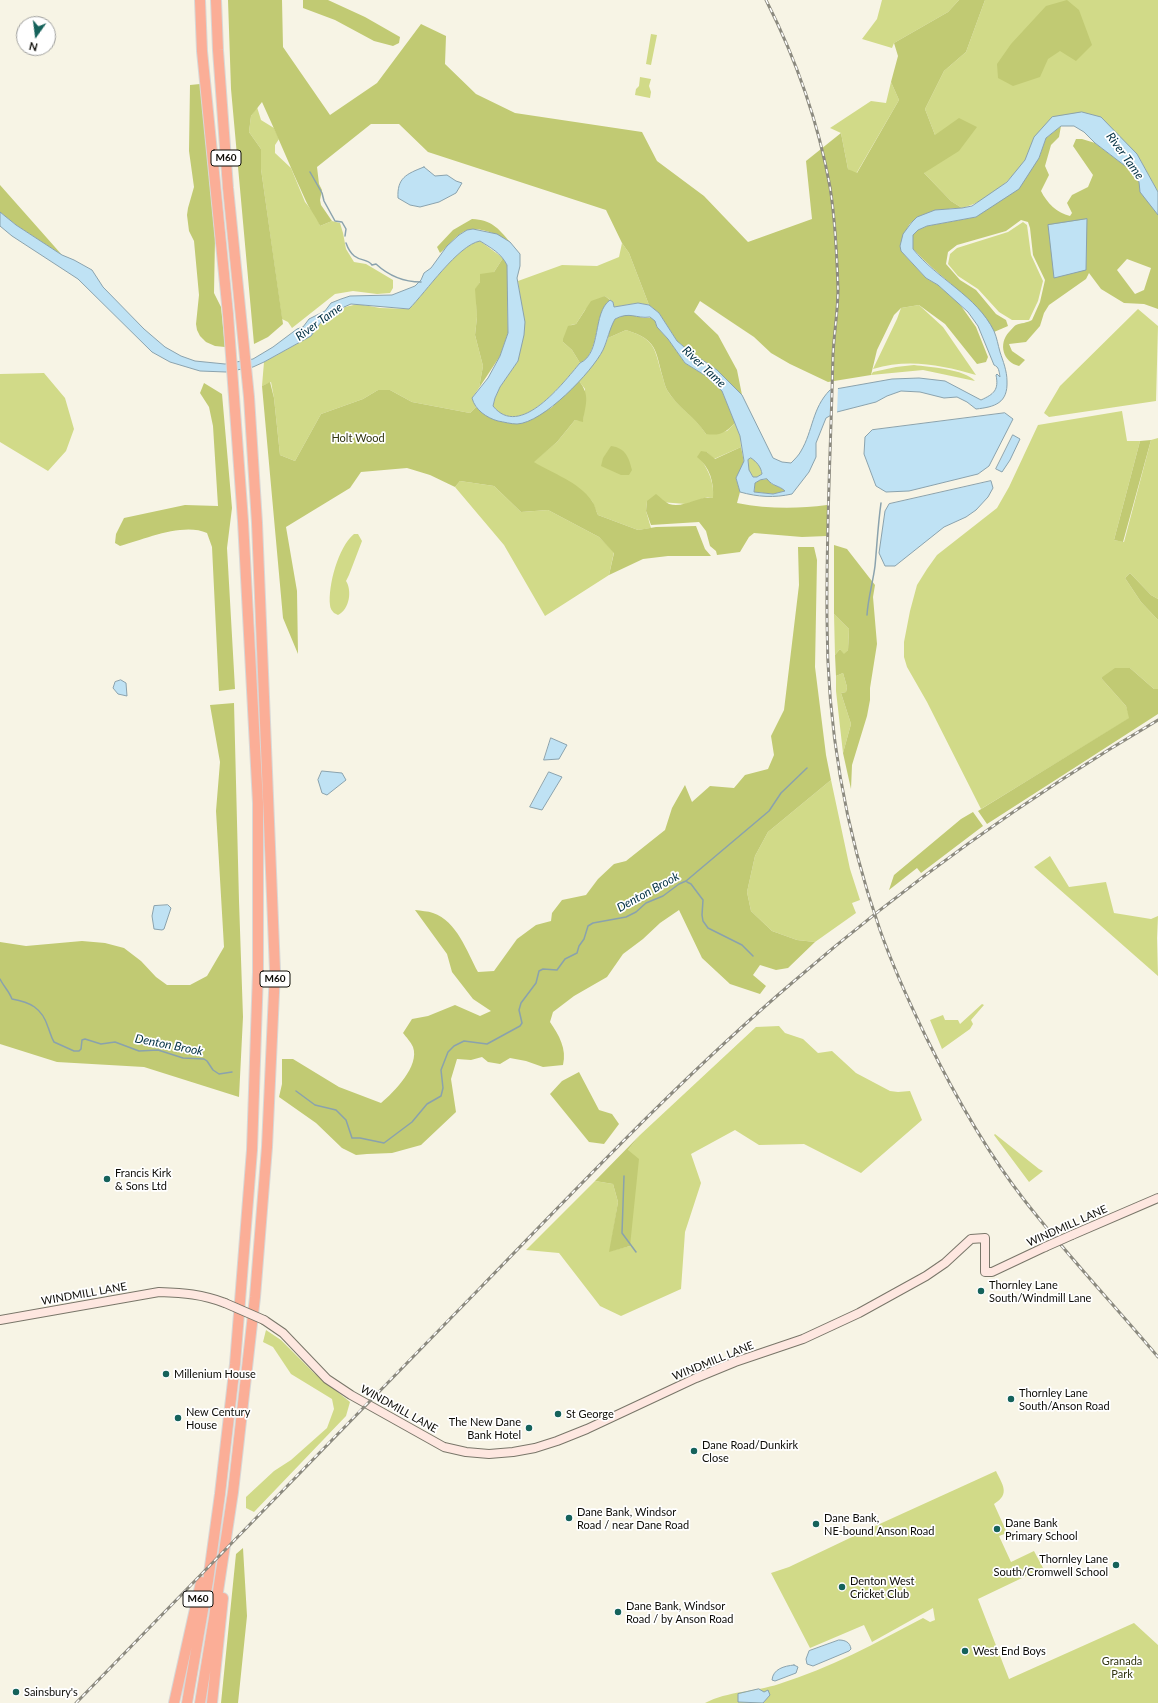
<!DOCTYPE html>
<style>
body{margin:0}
#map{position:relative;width:1158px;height:1703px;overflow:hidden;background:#f7f4e5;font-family:Lato,sans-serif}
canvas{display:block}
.north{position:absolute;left:16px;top:16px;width:40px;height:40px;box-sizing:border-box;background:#fff;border:1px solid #9e9e9c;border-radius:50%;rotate:194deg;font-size:11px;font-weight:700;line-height:16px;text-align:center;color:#0d0c07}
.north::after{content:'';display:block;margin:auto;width:14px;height:18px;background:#15625b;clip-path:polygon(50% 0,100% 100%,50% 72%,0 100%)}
</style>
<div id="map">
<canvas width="1158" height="1703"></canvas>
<div class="north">N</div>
</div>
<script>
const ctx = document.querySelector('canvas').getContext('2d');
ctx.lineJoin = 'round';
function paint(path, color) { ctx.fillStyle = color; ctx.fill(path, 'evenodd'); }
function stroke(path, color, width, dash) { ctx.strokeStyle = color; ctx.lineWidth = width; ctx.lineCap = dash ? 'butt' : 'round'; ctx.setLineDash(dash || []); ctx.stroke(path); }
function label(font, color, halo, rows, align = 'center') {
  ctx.font = font + ' Lato,sans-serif'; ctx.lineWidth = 3.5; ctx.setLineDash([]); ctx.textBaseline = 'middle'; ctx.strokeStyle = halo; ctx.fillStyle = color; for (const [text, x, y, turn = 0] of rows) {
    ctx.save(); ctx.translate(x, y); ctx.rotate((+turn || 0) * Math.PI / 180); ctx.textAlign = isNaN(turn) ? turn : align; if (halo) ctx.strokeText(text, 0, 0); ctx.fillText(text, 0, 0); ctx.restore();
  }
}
const green = new Path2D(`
 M882 0H959L948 12 894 43 892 48 862 39 877 19Z
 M985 0H1158V192L1137 154 1082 112 1034 137C1031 145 1029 154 1025 160 1013 180 984 203 962 208L951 201 924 173 935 135 925 109 944 71 966 52Z
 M651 34 657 35 651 65 646 64Z
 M640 77 651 79 649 86 651 92 650 98 635 95 636 89 639 86Z
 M891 82 899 100 856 174 848 169 841 133 830 128 871 101 886 103Z
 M257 107 261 120 274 128 279 139 275 145V153L291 168 305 202 317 217 320 226 332 221 340 223 343 233 346 249 354 262 366 264 393 280V288L390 293 377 294 353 291 335 294 292 328 288 322 282 319 261 169V149L249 132 251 116Z
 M1023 222 1027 225 1031 255 1043 281 1038 301 1029 320H1012L999 312 978 289 958 276 948 264 950 254 957 248 1008 232Z
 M480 241 503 258 494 272 480 282 476 289 477 317 475 335 483 366 479 388 472 398 476 407 470 413 412 402 390 390H378L363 399 321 414 295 461 280 455 274 398 271 382 262 386 264 362 311 336 318 325 339 314 345 307 358 304 380 308 409 309C426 292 458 245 480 241Z
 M622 243 629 253 649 305 638 303 614 307 613 302 605 296 585 310 576 324 571 325 563 342 572 350 580 363C563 383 520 440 493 406L495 398 500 387 518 361 520 297 518 281 562 265 597 266 619 257Z
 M919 305 943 327 976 375C942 365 908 358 873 369L897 319 901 308Z
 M1138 309 1158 326 1156 401 1049 417 1044 413 1060 386Z
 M626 330C658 340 654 350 663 378 664 382 665 386 667 390 677 407 695 416 706 434L727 431 735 423 740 436 741 447 714 459 707 452 702 461C710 473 714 484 713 498L708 497 686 504 647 501 646 511 651 528 638 530 598 515 592 501 533 462 557 442 575 420 583 421 585 389 579 381 603 350 608 338Z
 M914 365C930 367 964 369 975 381L923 370 871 375 873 372 896 367Z
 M44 373 65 398 74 429 66 451 48 471 0 442V374Z
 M1122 411 1127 441H1140L1114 540 1124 542 1151 440 1158 438V599L1151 595 1130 573 1125 578 1141 602 1158 620V689H1154L1130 668 1101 678 1126 706 1130 718 981 809 927 702 907 667 904 657V642L910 611 917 585 927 569 937 555 997 508 1009 487 1038 425Z
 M750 457C757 462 761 467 762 474L757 477H753L749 470 748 460Z
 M460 481 494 486 521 512 548 510 599 537 614 552 609 575 545 616 504 545 455 487Z
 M354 534H358L362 541 349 575 346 581C352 590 350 609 338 615L334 613C332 611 330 608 330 605 328 586 338 547 354 534Z
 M834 614 849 629 848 650 844 655 840 649 835 655Z
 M843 673 847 687 846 692 841 693 851 724 843 753 836 691V676Z
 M831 780 850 869 860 900 852 903 856 913 815 942 797 940 772 931 751 911 747 892 755 856 768 832Z
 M1050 856 1069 887 1106 882 1114 913 1151 919 1158 916 1157 938 1158 976 1034 867Z
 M982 1004 984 1005 971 1020 973 1024 970 1029 942 1049 930 1020 943 1015 945 1020H958L960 1024Z
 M779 1026 785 1033 803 1039 818 1053 832 1051 856 1073 890 1091 898 1092 910 1091 922 1120 861 1173 804 1144 759 1145 735 1130 691 1154 701 1183 685 1232 681 1289 621 1316 600 1306 559 1253 526 1250 595 1181 613 1184 618 1202 610 1251 630 1246 628 1150 640 1135 756 1027Z
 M995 1134 1039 1169 1043 1171 1029 1182 994 1135Z
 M266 1330 281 1340 314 1373 350 1402 346 1416 254 1512 246 1508V1497L274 1471 291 1460 327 1428 334 1409 332 1399 291 1374 273 1347 263 1342Z
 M996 1471C1002 1484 1011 1494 994 1504L1007 1533 999 1536 1011 1562 1034 1551 1043 1568 978 1599 1009 1679 1134 1623 1158 1645V1703H705C728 1691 755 1692 779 1684 830 1668 876 1643 923 1618L930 1622 935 1620 933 1608 872 1642 864 1625 810 1648 771 1573 789 1567 873 1527Z`);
const forest = new Path2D(`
 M228 0H282L283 47 330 115 377 83 421 24 446 36 445 64 476 94 515 113 642 132 657 161 704 196 748 242 812 219 806 161 841 133 848 169 857 173 899 100 891 82 898 56 894 43 948 12 959 0H985L966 52 944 71 925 109 935 135 959 118 977 127 959 151 924 173 951 201 962 208C948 208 914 213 908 227 904 234 903 243 901 251L926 278 938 285 959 303 976 327 988 357 986 362 977 364 945 324 919 305 901 308 894 315 877 350 871 375 828 382 790 364 771 353 754 337 700 301 694 312 718 335 737 370 742 395 717 370 689 351 677 341 659 313 649 305 629 253 622 243 606 210 428 152 399 124H371L317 167 319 184 322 190 320 200 321 205 332 221 320 226C316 216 309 209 305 199 290 167 277 134 262 102L251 116 249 132 261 149V169L283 324 268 337 254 344 231 89Z
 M303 0H328L365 17 400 37 399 43 393 46 374 41 335 20 303 8Z
 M1067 0 1079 10 1092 45 1076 61 1060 51 1048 59 1040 77 1013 86 998 78 997 64 1011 44 1046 6Z
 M200 84 215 238 214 293 221 307 225 347 215 346 206 342 200 336 197 330 196 324 199 295 194 241 189 231 187 215 188 208 194 187 189 151 190 85Z
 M1061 126 1059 137 1051 145 1045 166 1049 175 1041 191C1047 203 1057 213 1070 216L1072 213 1067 203 1072 195 1088 187 1093 175 1073 146 1076 139H1082L1095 143 1133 172 1158 215V309L1144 304 1124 303 1101 289 1089 273 1086 279 1049 305 1044 313 1040 326 1026 342 1009 344 1012 351 1025 360 1019 366C1003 362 998 344 1009 332 1011 330 1014 326 1016 325 1021 323 1027 323 1032 320L1040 302 1045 280 1033 255 1030 228 1028 222 1021 220 1006 231 957 245 948 252 946 264 960 280 976 290 996 314 1006 320 1008 326 994 332C974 298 940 278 913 249V235L918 230 927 226 976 217 1039 158 1046 138ZM1127 259 1151 268 1144 290 1135 294 1117 270Z
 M0 185 62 255 16 225 0 212Z
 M472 219C492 220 498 228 510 242 496 234 475 223 460 234 453 239 447 247 440 253L437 247 453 230Z
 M503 258 507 265 508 333 500 356 479 388 483 366 475 335 477 317 475 289 480 282V274L494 272Z
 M605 296 610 300C593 312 601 354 580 363L572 350 563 342V339L568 326 576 324 591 301Z
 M627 314 644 318H653L655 321 657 327 668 339 685 363 706 376 722 391 735 423C725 433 720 436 706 434 695 417 677 407 667 390 665 386 664 382 663 378 655 350 658 340 626 330L608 338 609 329 615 319Z
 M579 381C591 396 585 405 583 422L575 420 557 442 534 462C553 474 578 481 592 501 595 505 596 511 598 515L638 530 656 527 696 526 705 549 711 556H668L643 559 609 575 614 553 599 537 548 510 521 512 494 486 460 481 455 487 430 475 407 468 361 472 350 488 286 527 297 591 298 654 283 618 262 386 270 382 274 398 280 455 295 461 321 414 363 399 378 390H390L412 402 470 413 476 407 478 409 517 424 551 408Z
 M204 383 222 394 232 508 227 548 235 689 219 691 212 547 207 533C184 522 144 539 120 546L115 543 116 534 124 518 185 505 218 506 213 426 209 407 200 393Z
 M1151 440 1123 542 1114 540 1140 441Z
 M611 446C626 448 629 458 632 470L629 475H621L601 466 603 458Z
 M741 447 744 462 736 478 740 492 737 503C768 509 797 509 827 505V536L802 537 754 533 749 537 740 552 717 555 716 551 710 546 706 531 699 522 651 525 646 511 647 501 656 494C660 497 665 502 669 504 684 509 699 495 713 498 714 482 710 467 697 457L701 451 707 452 715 459Z
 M767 479C773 487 779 485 785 491L773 494 754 492 755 483 760 480Z
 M834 545 847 549 875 585 873 597 877 644 870 688V700L867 716 852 765 851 789 843 753 851 724 841 693 846 692 847 687 843 673 836 676 835 655 840 649 844 654 848 650 849 629 834 614Z
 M798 547H814L817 560 815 667 826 755 831 780 768 832 755 856 747 892 751 911 772 931 797 940 815 942 788 968 776 970 760 965 753 975 766 986 760 994 730 984 702 958 679 910 660 923 643 939 623 954 607 977 574 996 553 1012 550 1022C559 1035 567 1049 563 1065L543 1067 526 1061 510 1058 500 1064 488 1062 482 1057 471 1060 457 1059 451 1079 456 1112 421 1145 392 1153 367 1154 356 1155 342 1148 316 1123 279 1097 282 1084V1059H293L339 1087 381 1103C394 1092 420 1066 413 1047 411 1042 406 1037 403 1033L412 1019 428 1016 455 1005 480 1016 491 1011 473 999 452 972 447 954 415 910C421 911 428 911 433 913 457 921 467 952 478 972L494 971 517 939 536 925 551 921 552 913 562 900 586 895 598 879 614 864 626 861 665 830 672 808 685 785 692 802 710 786 734 788 745 775 768 769 774 755 771 736 784 710 799 585Z
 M1130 573 1151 595 1158 599V620L1141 602 1125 578Z
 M1115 668H1130L1154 689H1158V714L987 824 978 811 1129 718 1126 706 1101 678Z
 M234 703 239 901 243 1017 239 1097 144 1067 57 1062 0 1044V942L26 946 82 941 105 943 124 948 141 961 156 977 167 985H190L207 976 224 947 216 811 220 762 210 705Z
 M973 812 983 826 921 873 917 868 889 890 894 875 961 819Z
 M579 1072 599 1110 612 1114 619 1124 604 1144 589 1142 550 1094 562 1081Z
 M640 1135 628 1150 639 1159 630 1246 609 1252 618 1202 613 1184 595 1181Z
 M243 1548 247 1616 238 1703H221L236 1554Z`);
const water = new Path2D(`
 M1082 112 1101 117 1137 154 1158 192V215L1140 192 1139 182 1133 172 1095 143 1084 132 1074 126H1061L1046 138 1039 158 1019 189 976 217 927 226 918 230 913 235V249C937 279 977 296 994 331 997 338 998 345 1000 352 1003 361 1007 371 1007 381 1008 403 995 407 976 409L967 402 957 397 944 398 920 392 901 391 887 396 876 402 837 412 826 418 816 443V457L809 472 792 494C774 498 758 497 740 492L736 478 744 461 740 436 722 391 706 376 685 363 668 339 657 327 655 321 650 317C636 319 630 311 615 319 609 330 608 339 603 350 592 372 543 423 517 424 511 424 504 422 498 421 487 418 475 410 472 398L488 378 500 356 508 333 507 265C501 253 491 248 480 241 458 245 426 292 409 309L351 304 344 307 339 314 321 322 311 336 264 362 253 367 226 372 200 371 170 362 152 352 78 279 12 236 0 226V212L16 225 62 255 74 260 92 270 103 287 144 329 165 347 181 356 195 361 225 364 253 359 273 347 297 329 303 327 309 319 325 311 331 303 341 299 350 296 392 295 415 286 421 280 424 273 431 268 447 246 459 235 467 230 473 229 497 234 510 242 520 254V266L517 278 525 322 524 335 518 361 500 387 495 398 493 406C520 440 563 383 580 363 602 353 592 313 610 300L613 302 614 307 638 303 649 305 659 313 677 341 689 351 717 370 742 395 773 458 782 462 791 463C795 459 799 455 801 451 813 431 812 408 830 390L892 379 919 378 945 381 981 400C994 394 999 390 996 375L997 374 1000 377C999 371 999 367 994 365L978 326 968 312 938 285 926 278 901 251 900 246 903 234 912 222 917 217 935 210 962 208 972 206 1007 182 1025 160 1034 137 1052 117ZM751 458C757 462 761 467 762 474L757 477H753L749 470 748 460ZM767 479C773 487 779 485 785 491L773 494 754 492 755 483 760 480Z
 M424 167 435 176 447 175 456 181 462 183 456 193 439 202 420 207 410 205 398 198C397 178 406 174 424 167Z
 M1087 219 1086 270 1054 278 1048 225Z
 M1005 413 1013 419 989 466 978 474 909 491 886 492 876 486 864 454 865 437 872 430Z
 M1013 435 1020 439 1010 460 1002 472 996 469Z
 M991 481 993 488 988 497 976 510 966 517 944 527 895 566H885L879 553 885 511 889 504Z
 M121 680 126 683 127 696 118 694 113 688 115 682Z
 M551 738 567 745 559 759 544 760Z
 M322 771 342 773 346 780 327 795 322 793 318 780Z
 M549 772 562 777 542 810 530 807Z
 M168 905 171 908 164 929 162 930 154 929 152 916 154 906Z
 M839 1640C845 1640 850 1642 851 1649L849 1651 813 1666 807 1664 806 1659 809 1651Z
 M794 1665 798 1667 796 1673 775 1681 772 1680C773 1669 784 1666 794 1665Z
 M759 1689 764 1692 768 1690 770 1695 763 1703 738 1702V1694Z`);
const pier = new Path2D(`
 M838 387 837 414 830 419 831 388Z`);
const stream = new Path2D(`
 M310 172 322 193 324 201 335 221 342 222 346 229 345 236
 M346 243C354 265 366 256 372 265L376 264C389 276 404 282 421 282
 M867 615C868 598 873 582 875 566 877 545 878 524 881 503
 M687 882 691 884 703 900 702 915 703 921 708 928 742 945 753 956
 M0 979C4 987 9 991 12 999 30 1002 42 1008 48 1027 50 1032 51 1037 54 1042L74 1051H79L81 1049 82 1040 85 1039 101 1044 115 1042 139 1051 158 1050 183 1058 204 1059 207 1061 213 1070 219 1074 232 1072
 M296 1091 315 1105 336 1110 346 1120 352 1138H360L384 1143 412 1122 427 1104 441 1096 443 1088 441 1070 448 1052 454 1046 464 1041 487 1044 520 1026 522 1023 519 1010 521 1003 536 983 539 971 543 969 557 970 565 959 577 953 579 946 584 939 588 926 593 923 626 917 636 912 646 903 663 896 679 884 686 881 769 811 781 793 807 768
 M624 1176 622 1233 636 1252`);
const secondary = new Path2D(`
 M1072 1235 1158 1198
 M0 1320 159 1292C184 1293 202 1294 225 1303
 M264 1320 283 1333 327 1379 351 1395 444 1447 466 1452 489 1454 513 1452 535 1448 557 1441 587 1429 696 1378 735 1362 803 1339 859 1313 926 1276 945 1263 971 1239 985 1238V1272H992L1045 1247`);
const highway = new Path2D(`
 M174 1703 201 1582
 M187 1703 208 1581 220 1494 235 1364 252 1150 258 972V803L243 521 228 314 202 51 200 0
 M200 1703 214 1618 233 1492 255 1297 267 1147 275 971 257 523 249 397 228 188 218 50 216 0
 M212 1703 223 1598`);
const rail = new Path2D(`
 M766 0C796 59 818 121 830 187 835 218 837 258 838 289 838 311 834 333 833 355 831 443 826 532 827 620 827 725 845 830 880 930 893 967 909 1002 926 1037 954 1094 986 1151 1025 1201 1067 1255 1114 1305 1158 1357
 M76 1703C212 1564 346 1424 482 1286 583 1182 683 1076 793 982 906 884 1029 796 1158 720`);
const secondaryBridge = new Path2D(`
 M1045 1247 1072 1235
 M225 1303 264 1320`);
const markers = [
 [107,1179,4,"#15625b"],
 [981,1291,4,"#15625b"],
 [166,1374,4,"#15625b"],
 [1011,1399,4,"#15625b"],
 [558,1414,4,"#15625b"],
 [178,1418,4,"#15625b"],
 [529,1428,4,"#15625b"],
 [694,1451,4,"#15625b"],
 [569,1518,4,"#15625b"],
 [816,1524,4,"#15625b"],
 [997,1529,4,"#15625b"],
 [1116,1565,4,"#15625b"],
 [842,1587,4,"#15625b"],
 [618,1612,4,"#15625b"],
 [965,1651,4,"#15625b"],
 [16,1692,4,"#15625b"]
];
const shields = [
 [226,158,30],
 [275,979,30],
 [198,1599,30]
];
const shieldNames = [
 ["M60",226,158],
 ["M60",275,979],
 ["M60",198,1599]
];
const parkNames = [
 ["Holt Wood",358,438],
 ["Granada",1122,1661],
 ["Park",1122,1674]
];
const poiNames = [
 ["Francis Kirk",115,1173],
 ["& Sons Ltd",115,1186],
 ["Thornley Lane",989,1285],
 ["South/Windmill Lane",989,1298],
 ["Millenium House",174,1374],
 ["Thornley Lane",1019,1393],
 ["South/Anson Road",1019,1406],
 ["New Century",186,1412],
 ["House",186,1425],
 ["St George",566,1414],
 ["The New Dane",521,1422,"right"],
 ["Bank Hotel",521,1435,"right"],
 ["Dane Road/Dunkirk",702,1445],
 ["Close",702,1458],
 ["Dane Bank, Windsor",577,1512],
 ["Road / near Dane Road",577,1525],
 ["Dane Bank,",824,1518],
 ["NE-bound Anson Road",824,1531],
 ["Dane Bank",1005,1523],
 ["Primary School",1005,1536],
 ["Thornley Lane",1108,1559,"right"],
 ["South/Cromwell School",1108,1572,"right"],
 ["Denton West",850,1581],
 ["Cricket Club",850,1594],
 ["Dane Bank, Windsor",626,1606],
 ["Road / by Anson Road",626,1619],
 ["West End Boys",973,1651],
 ["Sainsbury's",24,1692]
];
const streetNames = [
 ["WINDMILL LANE",1067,1226,-24],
 ["WINDMILL LANE",84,1294,-10],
 ["WINDMILL LANE",713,1361,-22],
 ["WINDMILL LANE",399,1409,29]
];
const waterNames = [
 ["River Tame",1125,156,54],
 ["River Tame",319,322,-36],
 ["River Tame",704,367,43],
 ["Denton Brook",648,892,-29],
 ["Denton Brook",169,1045,11]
];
paint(green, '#d1da88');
paint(forest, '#c1ca73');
paint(water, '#bfe2f4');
stroke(water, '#8aa2ad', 1);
paint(pier, '#f7f4e5');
stroke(stream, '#8aa2ad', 1.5);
stroke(secondary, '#797669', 10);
stroke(highway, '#d8d8d7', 12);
stroke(secondary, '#fee7e0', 8);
stroke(highway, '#fbae97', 10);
stroke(rail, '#8c8a7f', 3);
stroke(rail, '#fff', 1.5, [4.5]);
stroke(secondaryBridge, '#797669', 10, []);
stroke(secondaryBridge, '#fee7e0', 8);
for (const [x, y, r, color] of markers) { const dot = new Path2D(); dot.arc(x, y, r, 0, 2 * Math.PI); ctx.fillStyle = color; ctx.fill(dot); stroke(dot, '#fff', 1.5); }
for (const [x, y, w] of shields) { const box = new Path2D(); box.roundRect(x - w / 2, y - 8, w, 16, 3); ctx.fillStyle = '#fff'; ctx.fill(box); stroke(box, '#0d0c07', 1); }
label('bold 10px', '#0d0c07', null, shieldNames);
label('11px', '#31350f', '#fff', parkNames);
label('11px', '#0d0c07', '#fff', poiNames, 'left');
label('11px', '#0d0c07', '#fff', streetNames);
label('italic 12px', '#023043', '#fff', waterNames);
</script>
